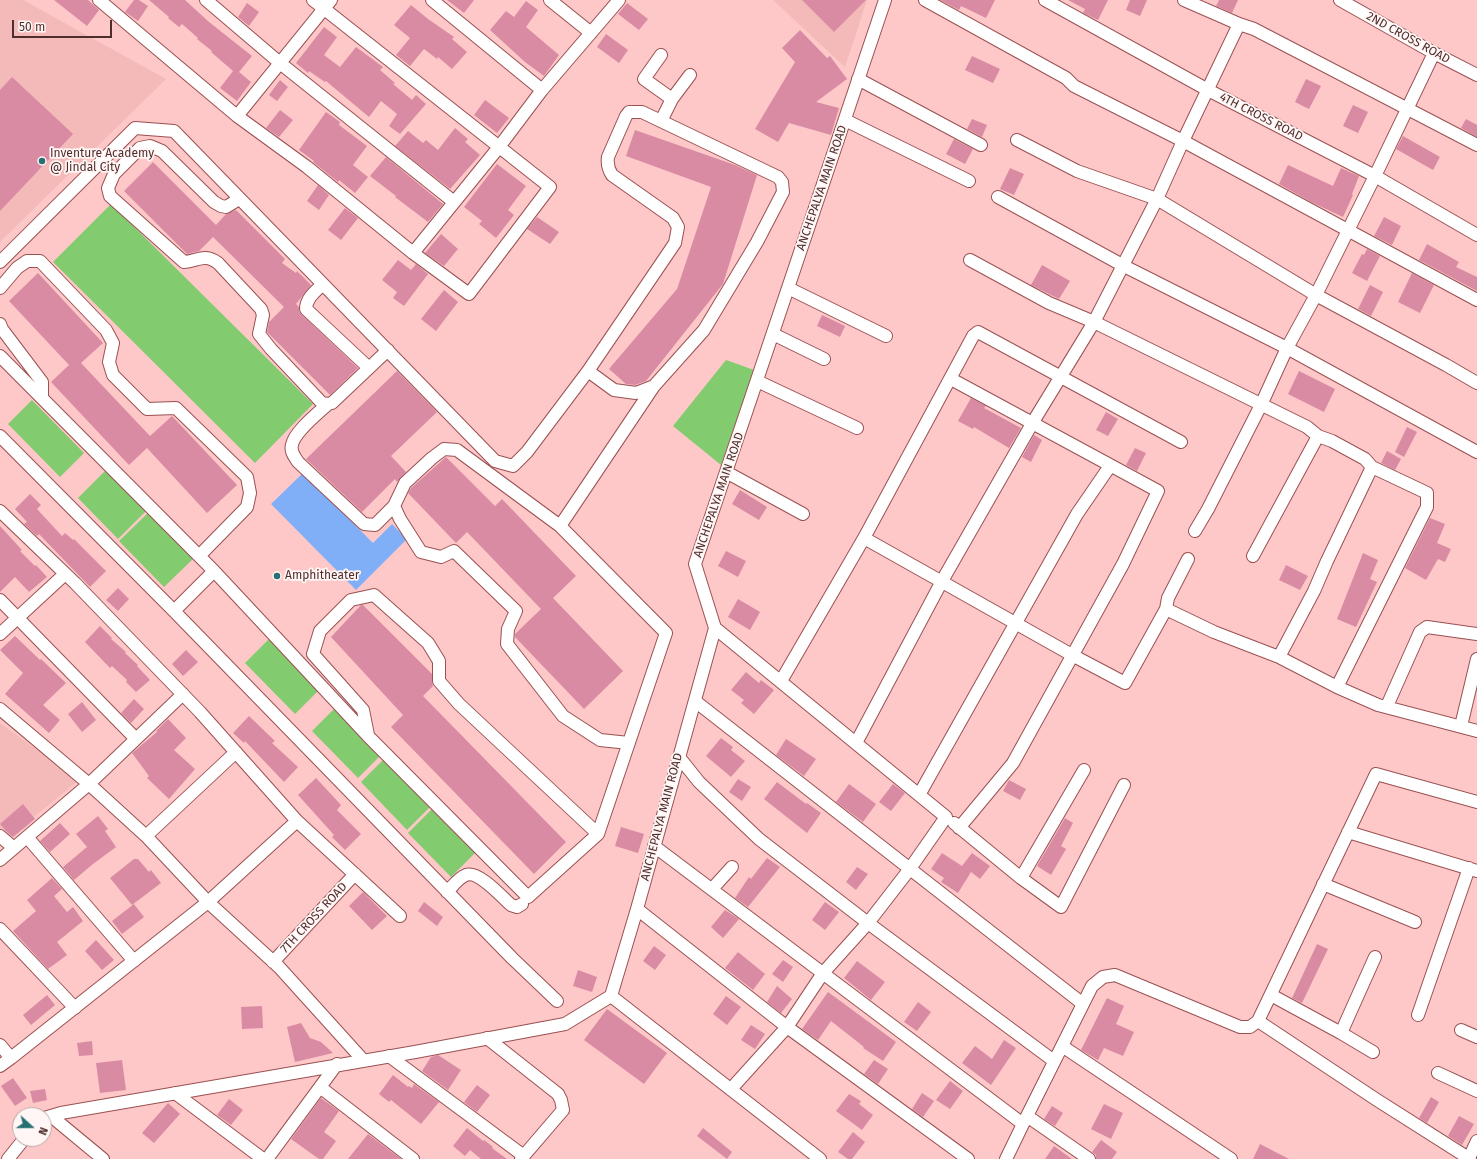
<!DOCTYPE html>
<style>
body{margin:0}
#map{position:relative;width:1477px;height:1159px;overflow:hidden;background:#fdc8c7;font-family:"Fira Sans",sans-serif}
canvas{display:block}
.north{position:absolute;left:12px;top:1107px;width:40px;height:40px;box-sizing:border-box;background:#fff6f5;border:1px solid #b9a6a5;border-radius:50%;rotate:111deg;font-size:11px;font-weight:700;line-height:16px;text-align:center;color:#4f2d2d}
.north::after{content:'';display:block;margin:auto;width:14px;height:18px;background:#257073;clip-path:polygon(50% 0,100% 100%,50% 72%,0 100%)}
.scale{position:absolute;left:12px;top:20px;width:100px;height:18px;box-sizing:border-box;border:2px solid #4f2d2d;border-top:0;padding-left:5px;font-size:12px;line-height:14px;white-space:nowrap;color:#4f2d2d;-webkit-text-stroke:3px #fff6f5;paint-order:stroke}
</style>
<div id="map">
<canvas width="1477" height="1159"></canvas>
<div class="north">N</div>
<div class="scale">50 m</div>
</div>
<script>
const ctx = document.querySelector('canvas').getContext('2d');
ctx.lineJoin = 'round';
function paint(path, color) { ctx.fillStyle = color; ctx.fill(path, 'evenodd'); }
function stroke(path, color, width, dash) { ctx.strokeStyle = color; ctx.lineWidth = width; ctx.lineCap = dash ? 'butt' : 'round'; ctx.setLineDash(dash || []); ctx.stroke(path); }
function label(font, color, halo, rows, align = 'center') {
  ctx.font = font + ' "Fira Sans",sans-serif'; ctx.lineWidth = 3.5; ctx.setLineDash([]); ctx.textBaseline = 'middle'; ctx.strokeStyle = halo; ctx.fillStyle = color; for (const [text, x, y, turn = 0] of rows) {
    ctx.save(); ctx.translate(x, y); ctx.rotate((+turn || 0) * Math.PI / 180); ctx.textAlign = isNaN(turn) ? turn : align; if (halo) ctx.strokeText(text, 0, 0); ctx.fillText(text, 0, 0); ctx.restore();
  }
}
const built = new Path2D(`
 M0 0H23L166 79 0 242Z
 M773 0H867L845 67Z
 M0 723 79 780 0 845Z`);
const green = new Path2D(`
 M111 204 313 404 255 463 53 262Z
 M726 360 754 370 721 465 673 426Z
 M32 400 84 453 60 477 8 424Z
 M106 470 146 511 118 539 78 498Z
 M148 513 193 559 164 587 119 541Z
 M271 637 321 688 295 714 245 663Z
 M335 708 381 755 358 778 312 731Z
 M384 759 431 806 407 830 361 782Z
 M432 809 475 853 451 877 408 833Z`);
const water = new Path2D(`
 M303 473 373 543 392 524 407 539 356 590 271 504Z`);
const building = new Path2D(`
 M54 0H88L99 10 87 26Z
 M134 0H139L148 6 138 21 125 12Z
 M149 0H185L209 22 252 56 239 72 251 82 237 101 220 88 233 71 211 52 212 51 197 39 198 38 182 24 179 27 168 18 169 17Z
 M447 0H474L464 13Z
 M802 0H866L834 32Z
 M940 0H995L986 18 961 6 959 10Z
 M1068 0H1108L1098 20 1083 13 1085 9Z
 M1130 0H1147L1140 16 1126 10Z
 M1219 0H1238L1232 13 1216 6Z
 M526 1 538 10 526 27 559 55 544 76 525 62 490 30 506 11 514 17Z
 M247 3 259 12 249 26 238 17Z
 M627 3 648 19 639 30 618 14Z
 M411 5 428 19 454 37 452 39 467 52 452 69 438 57 437 59 424 49 410 66 396 55 410 38 394 25Z
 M324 27 337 37 324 55 340 67 356 47 383 67 380 70 395 83 393 84 412 100 416 95 426 104 400 134 389 126 397 114 381 101 369 117 326 81 325 82 309 71 308 73 296 63Z
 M800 30 827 58 830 56 847 79 816 102 839 108 831 135 789 123 778 142 755 129 795 62 782 48Z
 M606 34 628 50 619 63 597 47Z
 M972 56 1000 69 993 83 965 70Z
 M12 77 73 134 0 211V90Z
 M1306 79 1321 86 1309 109 1295 102Z
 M280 80 288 87 277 101 269 95Z
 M485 100 509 118 497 133 474 115Z
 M1353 105 1368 112 1358 133 1343 126Z
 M280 110 293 120 279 137 266 128Z
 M326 112 340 122 339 125 367 146 353 165 368 177 355 193 339 180 338 182 313 162 314 161 299 150Z
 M972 119 987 125 982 137 967 129Z
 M1466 119 1477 125V137L1461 128Z
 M455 128 468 139 465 142 480 155 450 189 395 146 408 131 423 143 426 140 438 150Z
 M635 130 735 165 757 175 723 284 646 381 635 385 626 384 609 369 677 289 711 187 626 156Z
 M1403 136 1440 157 1433 170 1396 149Z
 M954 139 973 149 965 164 946 154Z
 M386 157 443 204 428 222 395 197 396 196 370 176Z
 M153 162 216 225 226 214 236 210 285 259 282 263 296 273 297 271 311 285 296 304 299 307V312L358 368 330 395 267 332 269 322 284 307 213 237 199 251 187 254 124 191Z
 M497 164 526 186 508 210 514 215 496 238 479 224 482 221 464 207Z
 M1288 165 1333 186 1341 168 1359 176 1352 194 1353 195 1343 217 1313 203 1279 184Z
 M1010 168 1024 174 1014 195 1000 189Z
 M318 185 329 195 319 210 307 201Z
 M345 208 358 218 341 240 328 230Z
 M537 217 559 232 550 244 527 229Z
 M1384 217 1401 226 1392 245 1374 236Z
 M441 234 458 249 444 266 425 253Z
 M1427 244 1459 262 1456 267 1477 277V291L1419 260Z
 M1367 249 1380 256 1367 281 1352 273 1362 254 1364 255Z
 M398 260 411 270 416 264 428 274 404 306 393 298 397 292 382 280Z
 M1042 265 1070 281 1059 299 1031 285Z
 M38 273 103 343 81 363 150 436 172 416 237 485 207 513 147 448 129 465 51 382 69 365 9 301Z
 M1412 273 1434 285 1420 313 1398 302Z
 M1370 285 1383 292 1371 316 1358 309Z
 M444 290 458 302 436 331 421 319Z
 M822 315 845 326 840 337 817 326Z
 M397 371 437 412 391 456 406 472 397 482 395 479 362 512 306 459Z
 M1299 371 1335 389 1324 412 1288 394Z
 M971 398 986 406 984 408 1021 428 1009 448 974 427 973 429 958 421Z
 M1106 412 1118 419 1108 436 1096 430Z
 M1407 427 1417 432 1404 457 1395 452Z
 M1034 435 1042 440 1031 462 1022 457Z
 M1135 448 1146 453 1137 471 1126 465Z
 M1387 451 1401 459 1395 470 1381 463Z
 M446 457 495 506 502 499 576 576 553 598 623 671 584 709 515 637V634L541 609 467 532 456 543 408 493 411 488Z
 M740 490 767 507 759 520 732 504Z
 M30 494 41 505 37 509 62 536 65 533 73 540 74 539 106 571 90 587 39 534 37 536 24 524 27 522 15 509Z
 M1430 518 1445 524 1437 543 1451 549 1445 562 1438 559 1426 580 1405 568Z
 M0 526 22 550 20 551 35 566 36 565 47 577 29 592 15 577 0 592Z
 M726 551 746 561 738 577 718 566Z
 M1363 553 1378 560 1370 579 1377 582 1356 627 1337 619Z
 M1286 565 1308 576 1300 590 1279 580Z
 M118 588 129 599 118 611 106 600Z
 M738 599 760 612 750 630 728 617Z
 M361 605H363L432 674V681L433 686 423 696 566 842 534 874 391 727 403 715 331 637Z
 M100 626 112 638 111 639 126 652 125 653 138 665 137 666 150 680 136 692 126 682 127 680 112 666 110 668 85 642Z
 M15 636 40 660 41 659 66 683 43 705 60 720 49 733 5 694 23 673 0 650Z
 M186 650 198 662 183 676 172 664Z
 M746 672 759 683 761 680 774 690 754 714 741 703 744 700 731 690Z
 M134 699 144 709 131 723 121 713Z
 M82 702 96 720 82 732 68 714Z
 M249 716 275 741 272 743 298 767 284 782 245 741 244 743 233 733Z
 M168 719 186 738 174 750 195 769 169 799 147 778 149 776 132 753 157 732 156 731Z
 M721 738 733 747 731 750 745 761 731 777 706 756Z
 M786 739 816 759 804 776 776 755Z
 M316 778 341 805 337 810 361 834 345 850 332 837 334 835 298 795Z
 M738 779 751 787 742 801 729 792Z
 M1009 780 1026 789 1020 800 1003 791Z
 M777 782 806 804 807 803 821 813 807 833 764 799Z
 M849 784 876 804 863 822 836 802Z
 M893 784 905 793 891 811 879 802Z
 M23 804 35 819 13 837 6 831 0 824Z
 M98 816 108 829 105 831 116 847 93 864 74 880 63 867 87 847 76 834Z
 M1065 818 1073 823 1061 846 1066 849 1051 875 1037 866Z
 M60 823 70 834 50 852 40 841Z
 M621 827 644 834 638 853 615 846Z
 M942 853 962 866 972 853 990 866 980 879 971 872 958 893 941 882 944 878 931 869Z
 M767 858 780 867 748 907 735 898 749 877 751 879Z
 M134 859H138L149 872 151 870 161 883 132 905 110 878Z
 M857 867 868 874 856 890 846 882Z
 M52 878 62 889 54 896 67 912 73 907 83 921 57 942 67 955 48 969 13 931 36 911 27 900Z
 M363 892 387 916 372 930 349 906Z
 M424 902 443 917 437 926 418 911Z
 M825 902 839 912 825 930 812 920Z
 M134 904 144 917 122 934 112 921Z
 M725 910 739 919 723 938 711 927Z
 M96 940 114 960 102 970 85 951Z
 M1317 944 1328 949 1302 1003 1292 998Z
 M654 946 666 955 655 970 643 961Z
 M738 952 765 974 753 990 725 968Z
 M783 960 793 967 783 982 772 974Z
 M857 961 885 982 871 1000 844 978Z
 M578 970 597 977 592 992 573 986Z
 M777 986 792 999 781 1013 767 1002Z
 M828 992 896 1042 883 1061 863 1048 864 1047 831 1021 818 1040 802 1029Z
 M47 995 55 1005 31 1025 23 1015Z
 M726 996 741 1007 727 1025 713 1014Z
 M1107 998 1124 1006 1116 1024 1134 1032 1123 1056 1104 1048 1098 1060 1081 1050Z
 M918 1002 931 1012 917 1031 904 1022Z
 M262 1006 263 1028 242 1029 241 1007Z
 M607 1009 667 1053 644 1084 584 1040Z
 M301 1023 310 1038 321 1042 333 1053 295 1062 287 1027Z
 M751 1025 765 1034 755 1049 741 1040Z
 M1004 1040 1016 1048 991 1085 962 1063 975 1046 992 1059Z
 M92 1041 93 1055 79 1056 77 1043Z
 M438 1055 461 1070 448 1090 422 1071 431 1057Z
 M122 1060 126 1090 100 1093 96 1063Z
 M874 1060 888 1069 878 1084 864 1074Z
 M393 1075 408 1087 409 1086 412 1088 414 1084 439 1102 421 1124 391 1100 389 1102 379 1094Z
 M13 1078 27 1098 15 1106 1 1086Z
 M950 1081 963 1091 950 1109 936 1100Z
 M477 1085 490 1095 477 1112 464 1102Z
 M45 1089 47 1100 33 1103 30 1091Z
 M922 1093 934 1101 923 1117 912 1109Z
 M849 1094 861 1101 859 1104 873 1115 862 1130 836 1111Z
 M1431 1097 1439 1102 1427 1123 1419 1118Z
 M321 1098 339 1111 324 1132 336 1141 323 1159H319L291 1139Z
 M229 1099 243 1110 231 1125 217 1115Z
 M168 1103 180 1114 154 1143 142 1133Z
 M1104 1104 1123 1113 1111 1139 1091 1129Z
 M1052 1106 1063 1113 1055 1126 1044 1119Z
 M1459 1116 1474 1124 1462 1145 1448 1136Z
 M467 1128 483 1141 484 1140 493 1147 492 1148 507 1159H481L470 1150 465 1156 453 1146Z
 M703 1128 732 1152 727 1159 697 1136Z
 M853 1132 865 1142 852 1159H848L838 1152Z
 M368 1134 401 1159H348Z
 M1101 1140 1117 1152 1112 1159H1096V1155L1092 1152Z
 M1260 1144 1289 1159H1253Z
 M1054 1146 1072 1159H1045Z`);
const minor = new Path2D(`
 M99 0 237 116 307 167 413 253 469 294 550 187 313 0
 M206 0 280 63 454 202
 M432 0 542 90
 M550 0 591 33
 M925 0 1066 78 1074 86 1183 141 1477 300
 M1045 0 1208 90 1375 176 1477 235
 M1184 0 1239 24 1254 29 1477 145
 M1340 0 1434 53 1477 75
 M661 55 644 79 672 99 690 75
 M858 79 981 145
 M237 116 331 0
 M845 120 969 181
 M661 121 672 99
 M1017 140 1077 171 1157 199 1316 295 1446 365 1477 383
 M998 197 1124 266 1287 348 1477 452
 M239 199 226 207 221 206 214 202 162 151 150 146 140 148 114 174 108 188 110 196 184 262C198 261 204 253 218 263L261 309 263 315 259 334 271 349 322 403 328 404 332 403 388 350
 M413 253 499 147 542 90 619 0
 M970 260 1049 303 1094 322 1307 427 1318 436 1332 441 1365 459 1372 467 1427 493V507L1337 687
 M0 262 135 128 174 131 495 461 513 466 527 452 588 371 614 390 636 393 654 386 704 330 757 242 783 192 782 182 778 177 642 112H629L626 116 608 157C607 164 608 169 612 175L673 218 678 227 675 243 588 371
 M323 284C316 291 306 298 306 309L369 368
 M0 288 17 268 27 261H40L106 330 113 343 109 362 113 375 147 409 176 408 247 477 250 493 247 507 199 556
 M788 288 886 336
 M0 324 2 329 42 382V398
 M773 334 824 359
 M0 356 214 571 368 736 528 897 598 834 666 633 560 526 457 450 444 449 432 458 405 483 394 506 400 519 421 552 441 557 454 551 516 611 508 629 507 644 563 716 600 740 629 743
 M951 379 1158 491 1123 564 1013 763 959 828
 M757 381 857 428
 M328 404C318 413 294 432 292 445 290 452 295 457 298 462L364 524 375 525 394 506
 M0 436 174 611 512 958 557 1001
 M726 472 803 514
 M0 511 75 583 200 712 297 821 400 916
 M560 526 654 386
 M1195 531 1208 509 1261 405 1287 348 1316 295 1375 176 1434 53
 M864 538 973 336 978 332 1181 442
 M1253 556 1318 436
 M0 600 136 739
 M1166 609 1168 598 1188 559
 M174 611 214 571
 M715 628 946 817 909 870 868 923 823 973 787 1027 731 1089
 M0 634 65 574
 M1279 657 1314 591 1327 561 1372 467
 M781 681 864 538 1072 655 1125 683 1166 609 1214 632 1279 657 1337 687 1378 705 1477 731
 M695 701 1083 1004
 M1387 706 1420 632 1427 627 1477 634
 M0 709 89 784 146 836 208 902 279 967 363 1060
 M1461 726 1477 659
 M368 735 363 710 313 654 320 631 351 600 374 595 428 643 439 661V681L459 704 598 834
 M856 743 942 581 1033 422 1094 322 1157 199 1183 141 1239 24
 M679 757 699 782 759 839 868 923 1054 1061
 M919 795 1077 514 1110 466
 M954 823 1021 878 1061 907 1124 785
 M1348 832 1477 871
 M0 836 14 848
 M146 836 236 752
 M27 837 134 961
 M654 846 1023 1124
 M0 860 89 784 183 694
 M1021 878 1084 770
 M1323 884 1415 922
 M712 889 732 867
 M447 892C453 886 458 878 466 875 478 870 502 897 511 905L517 907 522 904
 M637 909 787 1027 968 1159
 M0 929 75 1008
 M273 962 355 874
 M1271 995 1341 1033 1373 1052
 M611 996 637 909 715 628 695 564 885 0
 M611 996 820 1159
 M1418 1015 1469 868
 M1258 1021 1377 1100 1470 1159
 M1461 1030 1477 1037
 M1341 1033 1375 957
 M487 1038 558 1094 561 1100 563 1110 521 1159
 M0 1045 11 1058
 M1062 1046 1231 1159
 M389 1056 524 1156
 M0 1066 11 1058 208 902 297 821
 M1438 1073 1477 1091
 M320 1087 413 1159
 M175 1093 263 1159
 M51 1116 103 1159
 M1027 1116 1089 1159
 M44 1118 61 1113 415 1052 565 1024 611 996
 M1469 1158 1477 1141
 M8 1159 24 1139
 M267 1159 337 1064
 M1006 1159 1023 1124 1092 986 1103 977 1115 975 1240 1027H1250L1258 1021 1376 774 1477 802`);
const markers = [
 [42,161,4,"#257073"],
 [277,576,4,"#257073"]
];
const streetNames = [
 ["2ND CROSS ROAD",1408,38,29],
 ["4TH CROSS ROAD",1261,117,27],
 ["ANCHEPALYA MAIN ROAD",822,188,-71],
 ["ANCHEPALYA MAIN ROAD",719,495,-71],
 ["ANCHEPALYA MAIN ROAD",662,817,-75],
 ["7TH CROSS ROAD",314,918,-47]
];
const poiNames = [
 ["Inventure Academy",50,154],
 ["@ Jindal City",50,168],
 ["Amphitheater",285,576]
];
paint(built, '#f4baba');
paint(green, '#82cb6f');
paint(water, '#81aff7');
paint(building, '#da8ba4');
stroke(minor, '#9b5052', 14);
stroke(minor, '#fff', 12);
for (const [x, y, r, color] of markers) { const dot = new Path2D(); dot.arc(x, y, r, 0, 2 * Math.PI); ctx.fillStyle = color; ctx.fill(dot); stroke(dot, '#fff6f5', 1.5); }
label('12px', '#4f2d2d', '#fff6f5', streetNames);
label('12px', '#4f2d2d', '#fff6f5', poiNames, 'left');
</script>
